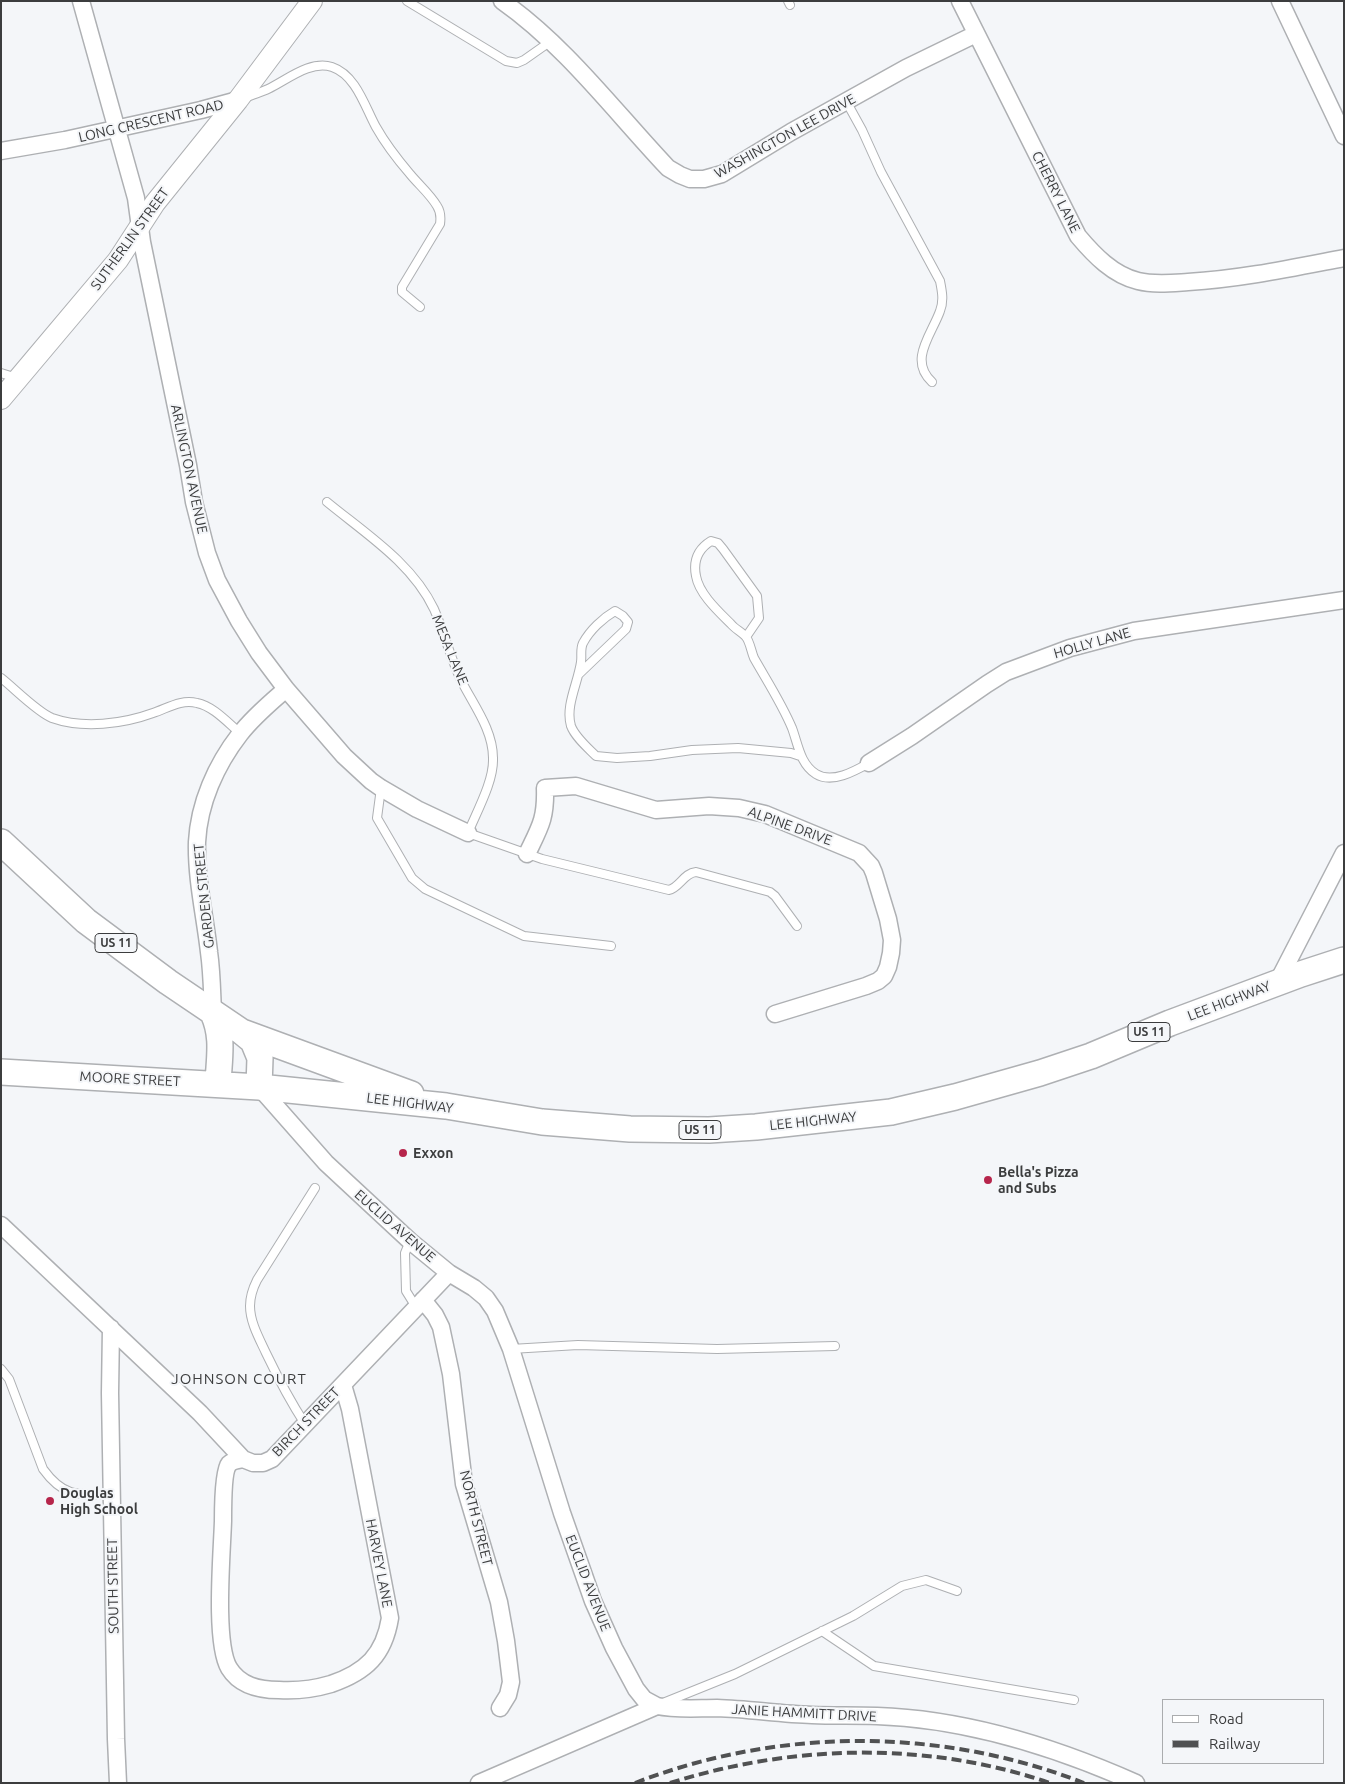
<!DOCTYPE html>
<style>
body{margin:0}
#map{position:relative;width:1345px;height:1784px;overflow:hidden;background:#f4f6f9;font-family:Ubuntu,sans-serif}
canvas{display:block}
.frame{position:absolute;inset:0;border:2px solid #3c3d3e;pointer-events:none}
.legend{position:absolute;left:1162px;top:1699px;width:162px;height:65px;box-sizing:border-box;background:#f4f6f9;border:1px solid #aaacae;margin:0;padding:6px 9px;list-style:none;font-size:15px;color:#3c3d3e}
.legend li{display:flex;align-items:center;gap:10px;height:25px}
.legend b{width:25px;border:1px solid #aaacae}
</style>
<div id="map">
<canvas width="1345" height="1784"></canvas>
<div class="frame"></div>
<ul class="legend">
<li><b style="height:6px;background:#fff"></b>Road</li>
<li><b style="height:6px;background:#505152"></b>Railway</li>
</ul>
</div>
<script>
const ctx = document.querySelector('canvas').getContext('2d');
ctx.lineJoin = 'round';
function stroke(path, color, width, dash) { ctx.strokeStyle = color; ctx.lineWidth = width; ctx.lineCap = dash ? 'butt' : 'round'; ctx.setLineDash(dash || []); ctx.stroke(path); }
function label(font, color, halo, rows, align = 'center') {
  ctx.font = font + ' Ubuntu,sans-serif'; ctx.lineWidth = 4; ctx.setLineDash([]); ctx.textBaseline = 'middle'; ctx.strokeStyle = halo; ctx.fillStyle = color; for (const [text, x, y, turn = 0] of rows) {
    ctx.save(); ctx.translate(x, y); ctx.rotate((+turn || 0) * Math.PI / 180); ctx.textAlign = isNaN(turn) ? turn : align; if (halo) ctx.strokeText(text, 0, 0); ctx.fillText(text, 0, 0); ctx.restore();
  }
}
const service = new Path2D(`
 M407 1 506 61 517 63 524 60 551 41
 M788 1 790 5
 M247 97C254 94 262 92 268 89 287 80 310 60 332 67 356 75 365 107 376 127 385 143 398 160 410 174 419 185 430 194 437 206 441 212 441 217 440 224L402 287V292L420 307
 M846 101 862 130 881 172 940 281C942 291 944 301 940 311 932 334 908 360 932 382
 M1 373 17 378
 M327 502C366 534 412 563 434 609 445 634 451 661 463 684 475 707 493 731 493 758 494 781 477 811 468 833L542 859 669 890C680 887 684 873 696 872L770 892 775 896 797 926
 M746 637 759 618 757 596 723 549 718 543 711 541C698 549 693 561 696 576 699 594 719 612 731 624 735 629 742 632 746 637 750 642 751 651 754 658 767 681 782 704 792 728 798 744 800 764 816 774 832 784 855 771 869 763
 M579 674 626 629 628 622 623 616 615 611C603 618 590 630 583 643 580 649 582 656 581 662 578 683 565 706 571 726 575 737 588 748 596 756L617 758 650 756 692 750 738 748 791 753 800 756
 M1 678C14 688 37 712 52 718 83 729 123 724 153 713 168 708 181 699 197 703 213 706 228 723 240 733
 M381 788 377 818 412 878 425 889 524 936 611 946
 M410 1241 405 1253 406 1291 416 1307
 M511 1349 578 1345 717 1349 835 1346
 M1 1369 9 1379 43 1469C64 1498 79 1495 112 1494
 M305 1424C290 1401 278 1378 266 1353 259 1338 250 1322 250 1306 250 1296 253 1288 257 1280L315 1188
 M822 1631 874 1666 1074 1700
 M663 1703 735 1674 853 1616 902 1586 926 1580 957 1591`);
const minor = new Path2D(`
 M81 1 136 198 142 242 188 465 194 502 207 553 217 580 239 621 259 653 286 689 344 756 371 781 381 788 417 809 468 833
 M502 1C566 46 615 112 668 168L680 175 690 179H704L722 174 791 132 906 68 976 34
 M960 1 1078 236C1094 255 1113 275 1138 281 1154 285 1172 283 1188 282 1241 279 1292 268 1344 258
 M1280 1 1344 136
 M1 151 65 140 201 110 238 100
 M869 763 912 736 987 684 1006 672 1070 648 1134 631 1344 600
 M527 854C540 827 546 819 545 788L576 786 656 810 709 806 739 808 765 814 859 853 871 866 874 873 888 919 892 940 891 953 888 967 884 976 878 981 866 986 775 1014
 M1277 983 1344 853
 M213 1013C212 993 212 973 209 952 205 916 196 879 197 842 199 803 216 765 240 734 253 717 270 703 286 689
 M259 1087 326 1163 410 1241 449 1273 474 1288 486 1298 495 1311 511 1349 562 1513 593 1601 614 1648 636 1689 644 1699 657 1706
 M1 1225 200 1413 243 1459 253 1463H263L272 1459 449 1273
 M423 1300 435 1315 441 1327 451 1374 464 1484 499 1602 506 1641 511 1682 508 1695 500 1708
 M111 1328 110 1393 116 1739 118 1783
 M243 1459C238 1460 233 1460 229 1464 223 1471 223 1510 223 1521 222 1553 214 1642 229 1668 240 1686 259 1690 279 1690 296 1691 314 1689 331 1684 366 1672 384 1655 390 1618L350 1409 343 1385
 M479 1783 657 1706C677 1710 697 1708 717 1708 749 1709 780 1714 812 1715 834 1716 855 1715 877 1716 966 1719 1055 1747 1136 1783`);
const tertiary = new Path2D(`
 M1 399 118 260 155 203 238 100 312 1`);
const primary = new Path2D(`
 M1 842 86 921 168 982 242 1032 253 1041 260 1058 259 1087
 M213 1013C224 1037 219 1058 218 1084
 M242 1032 411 1094
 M1 1072 259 1087 446 1106 542 1122 630 1129 709 1130 756 1127 891 1112 955 1097 1040 1073 1091 1056 1170 1023 1301 974 1344 960`);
const rail = new Path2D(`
 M635 1783C779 1727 941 1727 1084 1783
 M670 1783C793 1744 928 1741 1050 1783`);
const markers = [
 [403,1153,5,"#b6254b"],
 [988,1180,5,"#b6254b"],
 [50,1501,5,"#b6254b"]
];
const shields = [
 [116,943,42],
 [1149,1032,42],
 [700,1130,42]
];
const shieldNames = [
 ["US 11",116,943],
 ["US 11",1149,1032],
 ["US 11",700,1130]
];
const streetNames = [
 ["LONG CRESCENT ROAD",151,121,-13],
 ["WASHINGTON LEE DRIVE",785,136,-29],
 ["CHERRY LANE",1056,192,63],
 ["SUTHERLIN STREET",130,239,-54],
 ["ARLINGTON AVENUE",189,469,78],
 ["HOLLY LANE",1092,643,-16],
 ["MESA LANE",450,650,68],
 ["ALPINE DRIVE",790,826,20],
 ["GARDEN STREET",204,896,-96],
 ["LEE HIGHWAY",1229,1001,-21],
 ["MOORE STREET",130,1079,3],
 ["LEE HIGHWAY",410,1103,7],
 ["LEE HIGHWAY",813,1121,-6],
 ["EUCLID AVENUE",395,1226,41],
 ["BIRCH STREET",306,1422,-46],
 ["NORTH STREET",476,1518,76],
 ["HARVEY LANE",379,1563,79],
 ["EUCLID AVENUE",588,1583,69],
 ["SOUTH STREET",113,1586,-91],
 ["JANIE HAMMITT DRIVE",804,1713,3]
];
const poiNames = [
 ["Exxon",413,1153],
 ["Bella's Pizza",998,1172],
 ["and Subs",998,1188],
 ["Douglas",60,1493],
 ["High School",60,1509]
];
const neighbourhoodNames = [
 ["JOHNSON COURT",239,1379]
];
stroke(service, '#aeb0b3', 10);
stroke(minor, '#aeb0b3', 19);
stroke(tertiary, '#aeb0b3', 22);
stroke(primary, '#aeb0b3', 28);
stroke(service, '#fff', 8);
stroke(minor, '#fff', 16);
stroke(tertiary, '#fff', 20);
stroke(primary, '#fff', 25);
stroke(rail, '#505152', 4, [10, 5]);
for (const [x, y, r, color] of markers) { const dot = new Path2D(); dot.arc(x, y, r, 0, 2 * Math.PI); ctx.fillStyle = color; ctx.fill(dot); stroke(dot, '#f4f6f9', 2); }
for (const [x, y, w] of shields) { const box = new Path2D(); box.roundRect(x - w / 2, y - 9.5, w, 19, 4); ctx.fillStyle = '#f4f6f9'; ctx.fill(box); stroke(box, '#3c3d3e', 1); }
label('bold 12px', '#3c3d3e', null, shieldNames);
label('14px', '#3c3d3e', '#f4f6f9', streetNames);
label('bold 14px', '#3c3d3e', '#f4f6f9', poiNames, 'left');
ctx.letterSpacing = '1px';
label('15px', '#3c3d3e', '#f4f6f9', neighbourhoodNames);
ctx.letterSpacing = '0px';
</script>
